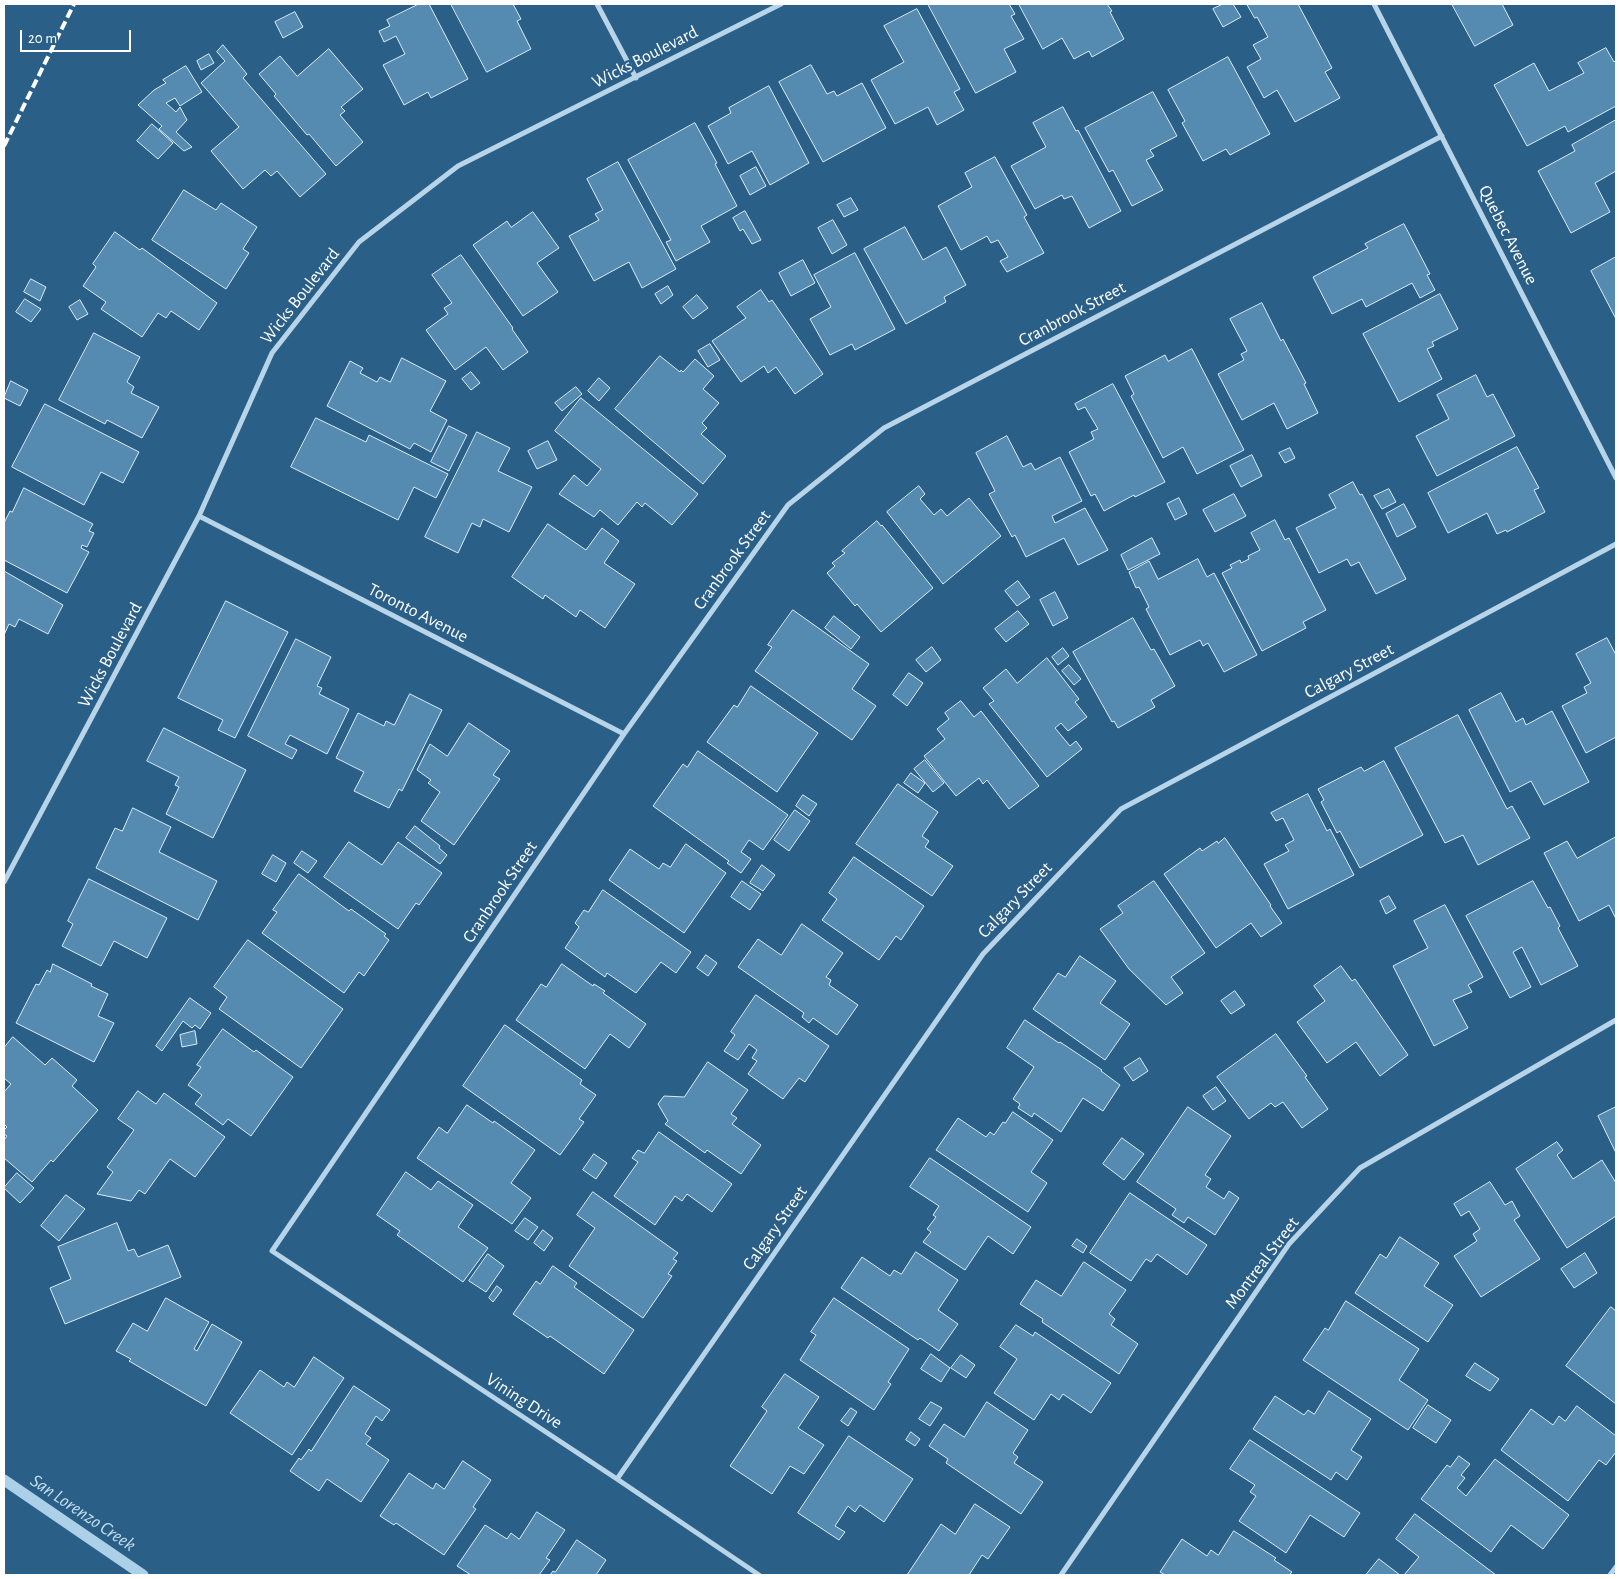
<!DOCTYPE html>
<style>
body{margin:0}
#map{position:relative;width:1620px;height:1579px;overflow:hidden;background:#2a5f88;font-family:"Alegreya Sans",sans-serif}
canvas{display:block}
.frame{position:absolute;inset:0;border:5px solid #fff;pointer-events:none}
.scale{position:absolute;left:20px;top:30px;width:111px;height:22px;box-sizing:border-box;border:2px solid #fff;border-top:0;padding-left:6px;font-size:15px;line-height:18px;white-space:nowrap;color:#fff;-webkit-text-stroke:4px #2a5f88;paint-order:stroke}
</style>
<div id="map">
<canvas width="1620" height="1579"></canvas>
<div class="frame"></div>
<div class="scale">20 m</div>
</div>
<script>
const ctx = document.querySelector('canvas').getContext('2d');
ctx.lineJoin = 'round';
function stroke(path, color, width, dash) { ctx.strokeStyle = color; ctx.lineWidth = width; ctx.lineCap = dash ? 'butt' : 'round'; ctx.setLineDash(dash || []); ctx.stroke(path); }
function paint(path, color) { ctx.fillStyle = color; ctx.fill(path, 'evenodd'); }
function label(font, color, halo, rows, align = 'center') {
  ctx.font = font + ' "Alegreya Sans",sans-serif'; ctx.lineWidth = 4.5; ctx.setLineDash([]); ctx.textBaseline = 'middle'; ctx.strokeStyle = halo; ctx.fillStyle = color; for (const [text, x, y, turn = 0] of rows) {
    ctx.save(); ctx.translate(x, y); ctx.rotate((+turn || 0) * Math.PI / 180); ctx.textAlign = isNaN(turn) ? turn : align; if (halo) ctx.strokeText(text, 0, 0); ctx.fillText(text, 0, 0); ctx.restore();
  }
}
const stream = new Path2D(`
 M4 1480 143 1575`);
const building = new Path2D(`
 M419 4H429L468 79 431 98 428 92 404 105 383 65 405 54 396 36 384 42 379 31 390 26 387 20Z
 M451 4H513L521 19 517 21 531 49 487 72Z
 M928 4H1009L1015 14 1011 16 1024 39 1004 49 1016 72 976 93Z
 M1019 4H1107L1112 11 1110 12 1124 39 1092 57 1089 51 1074 59 1062 38 1043 49Z
 M1223 4H1233L1241 17 1223 27 1213 9Z
 M1247 4H1298L1332 68 1325 72 1340 98 1295 122 1277 90 1264 98 1247 67 1261 59 1253 45 1268 37 1257 17 1255 18Z
 M1452 4H1502L1513 25 1475 46Z
 M917 9 960 89 954 92 964 110 937 125 928 107 895 124 871 80 904 62 884 26Z
 M295 12 303 27 283 38 275 22Z
 M223 45 247 74 243 78 326 174 300 197 277 171 271 176 265 170 243 189 211 151 239 127 201 83 225 61 217 52Z
 M1606 48 1614 62 1616 60V106L1568 132 1565 126 1527 146 1494 85 1534 63 1549 91 1584 73 1578 63Z
 M329 49 363 89 341 107 345 111 340 115 363 142 336 166 309 134 307 135 274 96 276 94 259 74 280 56 297 76Z
 M209 54 214 63 201 70 197 61Z
 M1228 57 1270 134 1230 155 1226 149 1203 161 1182 123 1185 121 1168 90Z
 M811 65 827 94 834 91 837 96 862 83 886 128 823 162 779 82Z
 M186 66 202 92 180 106 175 98 166 103 176 112 180 107 187 120 176 132 192 147 184 151 159 129 162 126 138 105 154 90 166 83 163 80Z
 M769 86 809 163 770 185 752 151 728 164 708 126 731 113 729 108Z
 M1153 92 1177 136 1150 150 1154 156 1146 160 1163 190 1132 206 1113 170 1109 172 1085 128Z
 M1063 107 1076 131 1078 130 1121 211 1089 228 1072 196 1064 199 1062 195 1035 209 1011 166 1046 147 1033 123Z
 M1616 120V171L1595 183 1610 212 1571 233 1538 171 1575 151 1572 145Z
 M695 123 717 163 715 164 737 206 701 226 710 242 676 261 666 242 671 240 628 160Z
 M152 124 173 143 158 159 137 141Z
 M995 157 1027 215 1024 217 1044 253 1007 272 1000 261 1008 257 998 240 991 243 987 236 961 250 938 206 972 187 965 173Z
 M618 162 676 269 642 288 629 262 594 281 569 236 599 220 595 214 603 210 587 179Z
 M756 167 766 186 750 195 740 176Z
 M184 190 216 210 221 203 257 227 243 249 249 253 226 289 152 240Z
 M851 198 858 210 844 217 837 205Z
 M745 211 761 240 752 244 743 229 740 231 733 218Z
 M533 212 559 248 537 263 558 292 523 316 473 245 507 221 511 227Z
 M833 220 847 245 832 254 818 228Z
 M1404 224 1430 274 1427 275 1435 290 1420 298 1412 283 1366 307 1362 299 1332 314 1313 277 1368 248 1365 244Z
 M905 227 923 260 946 247 966 285 944 297 946 302 906 324 864 249Z
 M115 232 140 250 142 248 217 303 199 330 171 311 166 318 158 313 142 337 101 309 106 302 83 286 96 267 93 264Z
 M855 253 895 329 855 350 852 344 830 355 810 319 831 307 814 275Z
 M461 255 513 328 512 329 528 352 503 370 486 347 455 370 426 330 448 314 444 308 452 303 432 275Z
 M1616 257V319L1591 271Z
 M803 260 815 283 791 296 779 273Z
 M31 279 46 287 40 301 24 292Z
 M668 286 673 295 661 304 655 294Z
 M761 290 769 302 772 300 823 374 795 394 776 367 768 373 764 366 741 382 712 341 746 318 737 307Z
 M1440 294 1458 329 1432 342 1434 346 1427 349 1442 379 1399 402 1363 334Z
 M697 295 708 308 693 319 683 307Z
 M25 299 41 309 31 322 16 312Z
 M80 300 88 314 77 320 69 307Z
 M1262 303 1281 341 1283 339 1306 383 1304 384 1318 413 1287 429 1274 403 1242 420 1218 374 1244 360 1241 354 1247 351 1230 319Z
 M94 333 140 357 127 382 134 387 131 393 159 407 142 438 107 420 105 424 59 400Z
 M710 344 720 360 708 367 698 351Z
 M1192 349 1244 450 1197 474 1183 447 1163 458 1131 396 1134 394 1125 376 1165 355 1168 361Z
 M660 356 680 372 681 370 683 372 695 359 714 376 703 389 719 403 702 423 707 428 701 434 726 456 703 484 615 409Z
 M402 358 446 381 430 411 447 420 431 452 414 443 410 449 327 406 350 361 363 368 360 373 377 382 380 377 390 382Z
 M471 372 480 383 471 390 462 379Z
 M1476 375 1487 397 1493 394 1515 436 1437 476 1416 436 1449 419 1437 395Z
 M599 378 610 388 599 401 588 391Z
 M11 381 28 390 20 406 4 398Z
 M1113 384 1165 482 1135 497 1134 495 1104 511 1095 494 1091 496 1069 452 1094 439 1091 432 1098 429 1085 407 1078 410 1075 404Z
 M576 387 582 394 562 411 555 403Z
 M581 398 698 494 672 525 645 503 642 507 637 502 618 525 600 510 594 517 559 494 574 475 587 486 601 469 555 431Z
 M45 404 139 452 123 483 101 472 84 505 12 467Z
 M316 418 366 442 369 435 448 474 436 498 414 487 398 520 291 467Z
 M449 426 467 435 449 471 431 462Z
 M477 432 510 448 498 471 532 487 509 532 483 519 480 527 472 523 458 553 425 537Z
 M1007 436 1023 467 1031 463 1035 470 1060 457 1082 501 1052 516 1055 523 1085 508 1108 550 1078 565 1064 538 1026 557 1015 535 1012 537 989 494 995 491 976 453Z
 M548 441 557 460 537 469 528 451Z
 M1517 447 1539 488 1534 490 1545 512 1507 532 1506 530 1497 534 1487 513 1448 533 1428 493Z
 M1290 448 1295 458 1285 463 1279 453Z
 M1252 455 1262 476 1241 487 1230 466Z
 M1353 482 1360 495 1362 494 1406 579 1376 594 1359 562 1351 566 1347 559 1319 573 1296 528 1336 508 1329 495Z
 M919 486 925 494 920 499 934 515 941 509 947 516 969 498 1001 536 943 584 887 512Z
 M24 488 93 524 89 531 94 533 87 547 82 545 81 548 89 552 67 593 4 560V523L10 511 12 512Z
 M1389 489 1396 502 1382 509 1374 496Z
 M1234 494 1246 516 1215 532 1203 510Z
 M1179 498 1187 514 1175 520 1167 504Z
 M1404 504 1416 527 1397 537 1386 514Z
 M1275 520 1285 540 1289 538 1326 610 1303 622 1306 628 1262 651 1222 573 1232 568 1230 565 1240 560 1241 563 1249 559 1248 556 1260 550 1251 533Z
 M877 521 881 526 882 525 933 588 881 632 857 604 855 606 827 573 835 566 832 563 845 553 842 551Z
 M548 524 586 550 602 528 619 541 604 563 635 584 605 628 580 610 576 617 545 595 543 599 512 577Z
 M1152 538 1160 554 1128 570 1121 555Z
 M1198 559 1207 577 1214 573 1257 655 1224 672 1208 643 1203 646 1200 640 1170 655 1146 609 1149 607 1139 587 1136 588 1129 572 1149 561 1158 579Z
 M4 571 63 605 48 634 19 619 15 627 9 624 4 635Z
 M1018 581 1030 597 1017 606 1005 591Z
 M1055 592 1068 618 1053 626 1040 600Z
 M226 601 288 632 235 738 218 730 223 720 178 698Z
 M793 610 869 664 852 689 876 706 852 740 755 671 772 647 768 645Z
 M1018 611 1029 624 1006 642 995 629Z
 M834 616 860 637 851 649 825 628Z
 M1133 618 1151 650 1154 649 1175 686 1151 700 1155 707 1118 728 1114 721 1112 722 1073 652Z
 M1607 638 1616 655V737L1586 753 1562 706 1587 693 1584 687 1591 683 1576 654Z
 M296 639 331 657 317 686 322 688 319 694 349 709 327 754 290 735 285 744 297 750 292 759 248 736Z
 M932 647 941 660 926 672 916 660Z
 M1063 648 1069 656 1058 665 1052 657Z
 M1047 658 1079 699 1075 702 1087 717 1068 731 1061 723 1055 728 1070 746 1076 741 1082 749 1047 777 989 704 994 701 983 688 1006 669 1017 683Z
 M1069 665 1081 679 1074 685 1062 671Z
 M909 673 923 683 907 706 893 695Z
 M751 686 818 733 777 792 707 742 734 705 737 707Z
 M1501 693 1516 722 1523 718 1526 725 1552 711 1589 782 1544 805 1531 781 1510 792 1469 710Z
 M410 694 442 710 402 791 399 789 389 808 354 791 364 772 336 758 358 713 384 726 386 721 394 725Z
 M961 701 974 717 981 711 1039 786 1009 809 987 780 983 784 979 778 956 796 924 756 945 739 937 729 949 719 945 713Z
 M1458 715 1507 809 1512 806 1530 838 1478 865 1463 835 1445 843 1395 748Z
 M469 723 510 751 493 775 500 779 454 845 421 821 440 792 428 783 431 780 417 770 430 744 447 756Z
 M164 728 246 770 213 838 166 814 179 787 175 785 179 777 147 761Z
 M698 751 788 815 763 850 749 840 741 852 751 859 741 873 727 863 729 861 653 806 683 764 687 767Z
 M925 760 944 783 933 792 914 769Z
 M1384 761 1423 835 1360 868 1340 831 1337 833 1321 802 1324 800 1318 789 1361 767 1364 771Z
 M911 773 925 783 918 793 904 783Z
 M898 784 938 812 922 836 929 841 925 847 953 866 932 896 856 844Z
 M1308 794 1327 831 1330 829 1354 875 1288 909 1264 864 1289 851 1285 845 1294 840 1283 818 1276 821 1271 813Z
 M803 795 817 804 809 816 796 806Z
 M133 808 171 827 159 852 217 881 198 920 96 868 115 828 122 831Z
 M795 810 810 821 789 851 774 840Z
 M415 826 440 846 439 848 447 855 440 864 406 838Z
 M1616 837V919L1609 905 1579 921 1544 853 1567 841 1577 858Z
 M1225 838 1271 905 1270 906 1282 923 1261 937 1251 923 1216 948 1164 874 1200 848 1202 851 1217 841 1218 843Z
 M349 842 382 865 398 842 442 873 419 905 416 903 398 929 324 877Z
 M686 844 726 873 684 933 609 880 630 849 659 869 663 863 670 867Z
 M302 851 317 861 308 873 294 863Z
 M273 855 286 863 276 882 262 874Z
 M854 857 924 906 901 940 896 936 879 960 822 920 837 899 829 893Z
 M762 865 775 875 763 891 750 883Z
 M299 874 349 911 351 909 386 934 384 936 389 940 364 976 359 972 344 993 262 933 277 912 273 910Z
 M89 879 167 918 147 958 114 941 101 966 62 946 73 924 68 921Z
 M742 881 761 894 750 910 731 897Z
 M1154 881 1205 953 1171 977 1183 993 1166 1005 1129 969 1100 929 1123 913 1118 906Z
 M1533 881 1548 908 1550 907 1560 926 1558 928 1578 966 1541 985 1522 947 1513 952 1531 987 1510 998 1466 916Z
 M603 890 691 952 676 973 661 962 636 993 607 973 605 977 565 948 579 927 575 923 584 910 588 912Z
 M1389 896 1396 908 1386 914 1380 901Z
 M1445 905 1483 977 1468 985 1472 992 1453 1000 1468 1028 1434 1046 1393 966 1428 948 1414 921Z
 M802 924 843 953 826 977 831 980 829 985 858 1005 837 1035 813 1018 809 1023 802 1017 804 1013 738 967 758 939 781 955Z
 M248 940 343 1009 301 1068 219 1009 227 997 214 987Z
 M706 955 717 963 708 976 697 968Z
 M1080 956 1116 981 1100 1003 1130 1024 1105 1060 1033 1009 1058 973 1065 977Z
 M53 964 92 984 91 986 108 994 98 1016 114 1023 94 1062 16 1023 36 984 39 985 47 970 50 972Z
 M562 964 593 986 594 984 605 991 603 993 646 1024 629 1048 610 1034 585 1069 516 1020 541 984 546 987Z
 M1341 966 1352 981 1355 979 1408 1055 1380 1076 1356 1042 1327 1063 1297 1022 1325 1001 1314 986Z
 M1235 991 1245 1005 1231 1014 1221 1001Z
 M756 995 829 1046 805 1082 799 1078 783 1099 748 1074 757 1061 752 1058 757 1050 749 1044 738 1060 724 1051 735 1035 731 1032Z
 M190 998 211 1013 200 1029 195 1025 192 1028 183 1021 162 1051 156 1046Z
 M1025 1020 1059 1043 1060 1042 1102 1070 1101 1071 1120 1085 1103 1111 1083 1098 1061 1132 1034 1113 1032 1117 1018 1108 1020 1104 1013 1099 1034 1067 1007 1048Z
 M505 1025 582 1080 580 1084 596 1095 579 1119 584 1122 560 1155 463 1086Z
 M223 1029 254 1052 256 1050 293 1077 251 1136 228 1119 223 1125 195 1104 202 1095 188 1085 201 1067 197 1065Z
 M195 1031 197 1044 182 1047 180 1035Z
 M1276 1034 1307 1076 1305 1077 1328 1109 1302 1128 1283 1102 1275 1107 1271 1103 1249 1119 1217 1077Z
 M13 1037 45 1065 52 1058 77 1080 72 1086 98 1110 53 1162 51 1160 32 1182 4 1158V1140L7 1136 4 1134V1130L7 1127 4 1124V1092L11 1084 4 1078V1048Z
 M1140 1058 1148 1071 1133 1081 1124 1068Z
 M708 1062 748 1090 731 1114 737 1118 732 1124 761 1145 741 1174 707 1150 705 1153 665 1124 668 1121 658 1104 664 1096 684 1097Z
 M1216 1087 1226 1101 1213 1110 1203 1096Z
 M138 1091 156 1104 164 1093 225 1137 195 1177 170 1159 145 1194 139 1190 131 1201 97 1194 113 1172 107 1167 134 1130 118 1119Z
 M467 1105 493 1123 494 1121 535 1150 511 1183 531 1198 512 1224 417 1158 439 1127 447 1133Z
 M1188 1107 1231 1136 1205 1175 1211 1179 1206 1187 1224 1199 1229 1191 1239 1198 1215 1235 1188 1217 1184 1223 1172 1215 1176 1209 1137 1182Z
 M1616 1107V1153L1598 1116Z
 M1013 1112 1053 1140 1031 1172 1047 1183 1028 1212 936 1150 958 1118 986 1137 990 1132 994 1135 1003 1122 1005 1123Z
 M659 1132 732 1184 712 1212 687 1194 682 1201 675 1196 655 1225 614 1196 638 1162 632 1158 638 1150 644 1153Z
 M1122 1138 1144 1154 1124 1180 1103 1164Z
 M1557 1142 1563 1150 1557 1155 1573 1179 1602 1160 1616 1183V1216L1567 1248 1516 1169Z
 M594 1154 607 1163 596 1179 583 1170Z
 M930 1158 1031 1227 1013 1254 988 1236 965 1270 923 1242 931 1232 927 1229 936 1217 933 1215 939 1206 910 1187Z
 M406 1172 431 1190 438 1181 473 1205 458 1227 488 1248 463 1282 397 1235 400 1231 377 1215Z
 M17 1173 34 1188 20 1203 4 1188Z
 M1490 1182 1505 1205 1512 1201 1520 1216 1514 1220 1540 1259 1481 1297 1454 1256 1477 1241 1473 1234 1480 1229 1469 1211 1461 1216 1454 1204Z
 M593 1192 678 1253 673 1259 677 1261 668 1274 672 1276 643 1318 569 1266 595 1228 577 1215Z
 M1130 1193 1207 1245 1187 1275 1157 1254 1151 1262 1146 1259 1131 1281 1090 1253Z
 M66 1195 85 1209 59 1241 41 1226Z
 M525 1218 538 1227 528 1240 515 1231Z
 M117 1223 128 1251 134 1249 138 1257 168 1245 181 1277 65 1324 50 1288 71 1279 58 1247Z
 M543 1230 553 1238 544 1251 534 1243Z
 M1400 1237 1439 1263 1424 1286 1453 1305 1428 1342 1355 1293 1380 1254 1386 1258Z
 M1077 1239 1087 1246 1083 1253 1072 1246Z
 M916 1252 958 1280 938 1310 958 1324 939 1351 920 1338 918 1340 841 1288 862 1257 890 1276 894 1270 901 1274Z
 M1585 1253 1597 1273 1574 1288 1561 1269Z
 M488 1254 504 1266 486 1292 469 1281Z
 M1084 1262 1126 1290 1109 1314 1115 1319 1111 1325 1138 1344 1119 1374 1042 1322 1043 1319 1020 1304 1036 1280 1061 1296Z
 M553 1266 577 1283 574 1287 634 1330 604 1374 550 1336 548 1338 513 1314 536 1281 540 1284Z
 M497 1286 502 1290 493 1302 489 1298Z
 M166 1298 209 1322 194 1349 197 1351 212 1324 242 1342 206 1406 129 1361 131 1359 116 1351 133 1323 147 1331Z
 M834 1298 909 1349 888 1382 891 1384 874 1410 800 1360 816 1335 811 1332Z
 M1346 1301 1419 1349 1399 1380 1428 1400 1408 1430 1303 1360 1325 1328 1328 1330Z
 M1611 1307 1616 1311V1404L1566 1366Z
 M1016 1325 1033 1336 1035 1332 1111 1383 1091 1413 1063 1394 1059 1400 1051 1394 1034 1420 994 1393 1017 1359 1000 1347Z
 M931 1354 950 1368 941 1382 921 1369Z
 M961 1355 975 1365 966 1378 951 1368Z
 M314 1357 344 1378 292 1455 230 1413 260 1370 284 1387 287 1382 294 1387Z
 M1475 1363 1499 1379 1490 1391 1466 1376Z
 M785 1374 819 1397 798 1428 824 1445 804 1474 790 1466 772 1494 730 1466 767 1411 762 1407Z
 M354 1386 390 1410 382 1421 376 1416 365 1434 371 1438 366 1444 389 1460 361 1502 327 1479 319 1491 290 1471 299 1458 301 1460 309 1449 311 1451Z
 M1329 1391 1371 1419 1351 1450 1362 1457 1347 1480 1336 1472 1331 1480 1253 1429 1275 1396 1304 1415 1308 1410 1314 1414Z
 M931 1402 942 1408 930 1426 919 1419Z
 M987 1402 1028 1430 1013 1453 1018 1457 1014 1463 1043 1482 1021 1514 946 1463 948 1459 929 1446 944 1424 964 1437Z
 M1428 1405 1451 1420 1436 1443 1413 1428Z
 M1577 1406 1616 1436V1452L1606 1465 1599 1460 1568 1501 1501 1450 1531 1409 1553 1425 1559 1416 1565 1421Z
 M851 1408 857 1412 848 1426 841 1421Z
 M911 1432 920 1439 915 1446 906 1440Z
 M849 1436 913 1479 884 1522 860 1505 855 1512 848 1506 835 1526 845 1532 839 1540 798 1513Z
 M1250 1440 1360 1513 1344 1537 1310 1515 1286 1553 1239 1521 1256 1496 1250 1492 1255 1485 1230 1469Z
 M1459 1456 1470 1464 1461 1475 1465 1478 1457 1488 1466 1496 1495 1459 1569 1515 1543 1549 1511 1525 1491 1552 1421 1499 1447 1465 1450 1467Z
 M463 1461 491 1480 473 1507 476 1509 444 1555 396 1523 394 1525 380 1516 409 1473 433 1489 436 1483 444 1489Z
 M975 1504 1010 1527 988 1559 982 1555 969 1575H907L941 1524 955 1534Z
 M537 1512 565 1530 546 1558 550 1560 539 1575H471L457 1566 485 1525 507 1539 511 1533 519 1539Z
 M1415 1514 1496 1575H1404L1419 1557 1396 1539Z
 M1234 1531 1276 1558 1274 1560 1292 1572 1289 1575H1165L1160 1572 1182 1539 1207 1556 1211 1550 1218 1555Z
 M577 1540 606 1560 596 1575H550L553 1571 555 1572Z
 M1379 1559 1400 1575H1366Z`);
const minor = new Path2D(`
 M597 4 636 78
 M1374 4 1616 478
 M199 516 624 734
 M4 882 199 516 272 353 359 242 458 166 781 4
 M617 1479 983 954 1121 809 1616 544
 M759 1575 617 1479 272 1251 624 734 788 505 884 428 1442 136
 M1061 1575 1289 1244 1360 1168 1616 1020
 M1610 1575 1616 1567`);
const rail = new Path2D(`
 M4 146 74 4`);
const streetNames = [
 ["Wicks Boulevard",645,57,-27],
 ["Quebec Avenue",1508,235,63],
 ["Wicks Boulevard",300,296,-52],
 ["Cranbrook Street",1072,314,-28],
 ["Cranbrook Street",732,560,-54],
 ["Toronto Avenue",418,613,27],
 ["Wicks Boulevard",110,655,-62],
 ["Calgary Street",1349,671,-28],
 ["Cranbrook Street",500,892,-56],
 ["Calgary Street",1015,900,-46],
 ["Calgary Street",775,1228,-55],
 ["Montreal Street",1262,1263,-53],
 ["Vining Drive",524,1401,33]
];
const waterNames = [
 ["San Lorenzo Creek",83,1513,34]
];
stroke(stream, '#acd0e8', 11);
paint(building, '#568bb1');
stroke(building, '#dbebf7', 1);
stroke(minor, '#b7d4e8', 5);
stroke(rail, '#fff', 4, [9, 4]);
label('18px', '#fff', '#2a5f88', streetNames);
label('italic 19px', '#c3ddef', '#2a5f88', waterNames);
</script>
